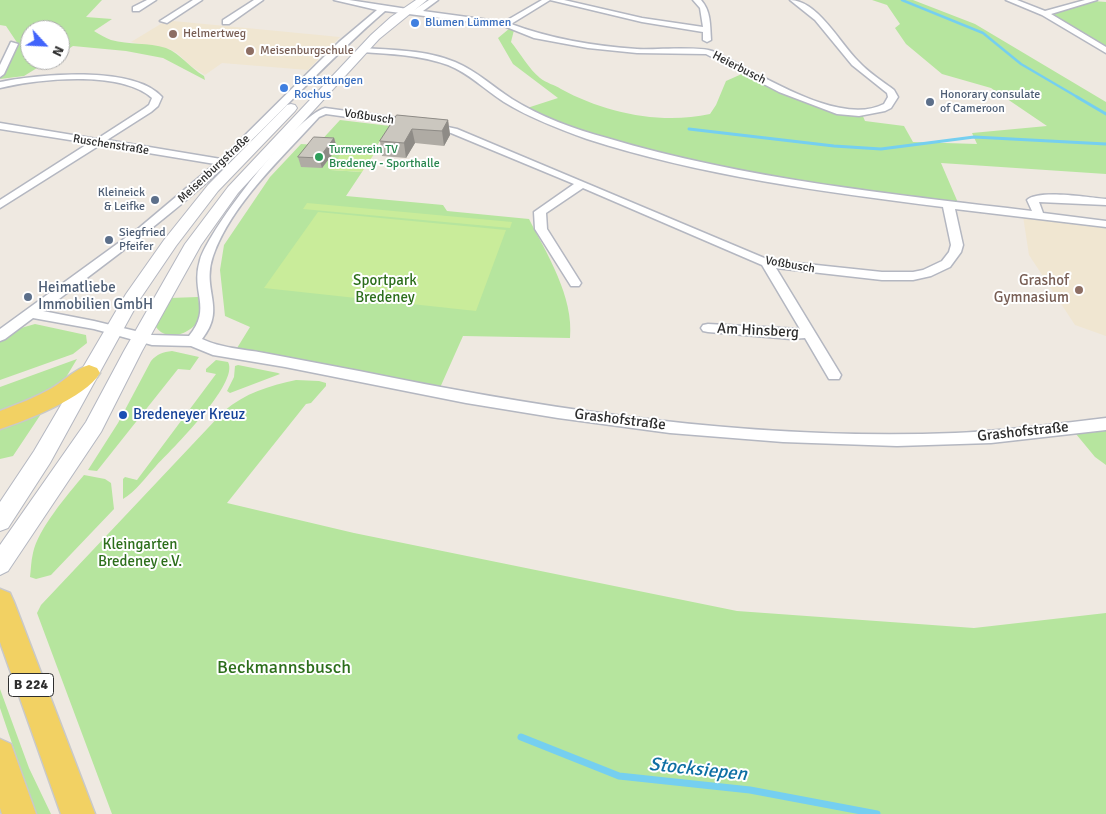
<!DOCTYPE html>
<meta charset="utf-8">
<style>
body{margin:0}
#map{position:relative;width:1106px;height:814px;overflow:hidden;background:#efe9e1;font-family:Signika,sans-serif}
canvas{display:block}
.north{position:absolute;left:20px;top:20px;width:50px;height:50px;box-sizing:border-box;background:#fff;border:1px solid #ababab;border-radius:50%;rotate:115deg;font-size:14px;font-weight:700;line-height:20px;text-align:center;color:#2e2e2e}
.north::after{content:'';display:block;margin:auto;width:18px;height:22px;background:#4264fb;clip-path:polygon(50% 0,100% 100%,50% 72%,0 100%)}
</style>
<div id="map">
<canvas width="1106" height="814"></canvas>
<div class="north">N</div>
</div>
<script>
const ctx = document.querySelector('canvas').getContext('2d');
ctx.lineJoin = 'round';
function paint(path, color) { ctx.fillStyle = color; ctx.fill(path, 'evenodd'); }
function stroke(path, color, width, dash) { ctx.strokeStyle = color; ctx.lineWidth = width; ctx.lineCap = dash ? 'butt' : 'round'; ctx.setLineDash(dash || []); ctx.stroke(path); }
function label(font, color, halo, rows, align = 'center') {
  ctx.font = font + ' Signika,sans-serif'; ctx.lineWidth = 4; ctx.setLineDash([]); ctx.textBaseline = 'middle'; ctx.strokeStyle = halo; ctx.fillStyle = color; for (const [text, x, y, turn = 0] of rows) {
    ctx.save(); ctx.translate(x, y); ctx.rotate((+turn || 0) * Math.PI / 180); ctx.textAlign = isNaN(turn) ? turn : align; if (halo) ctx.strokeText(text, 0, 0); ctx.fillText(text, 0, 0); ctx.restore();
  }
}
const education = new Path2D(`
 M173 21 340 37 308 70 222 63 205 75 191 66 177 53 169 49 131 42 164 22Z
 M1023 216 1106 227V336L1075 325 1029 255Z`);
const green = new Path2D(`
 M0 0H102L86 17 112 19 94 31C99 34 106 38 111 40 129 45 148 42 166 48 181 54 190 68 204 76L205 80 163 58 126 51 73 46 60 54V30H30V60H50L24 76 0 79 18 44 6 26 0 25Z
 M872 0H913L975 24 1106 102V174L941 163 959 205 824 186 705 165 584 134 524 109 558 98 513 64 498 38 510 28 514 30 511 42C520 53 529 69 540 78 546 83 555 85 561 89 605 113 661 125 710 114L716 105 726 81 744 73 836 111 862 114 865 121 904 126 913 142 977 144 972 133 1047 126 991 88 942 74 906 44 895 28 900 24 887 5Z
 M1093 1 1106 2V49L1054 16 1055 12Z
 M340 120 390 126 374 150 345 148 331 170 362 172 346 196 443 205 447 211 529 219C547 254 574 297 570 338L463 336 439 390 234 353 250 327 225 316 220 270 224 245 270 177 301 144 317 145Z
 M198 297 201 316C195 332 168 344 156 327L170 298Z
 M35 324 86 335 87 343 73 354 0 380V341L21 328Z
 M172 351 199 357 190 370 178 369 97 471 88 470 118 423 151 361C157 354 163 352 172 351Z
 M77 359 62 384 36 399 0 411V387Z
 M216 360 228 362C240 383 170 451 156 466 146 477 135 492 123 499V479L125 477 137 480 216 374 206 372V369Z
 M238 365 278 373 280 374 230 393 227 391 234 377 235 366Z
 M296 380 319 381 326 383V386L311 403 306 404 227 503 354 533 737 611 974 628 1106 613V814H112L37 613 41 605 224 411C245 393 269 386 296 380Z
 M47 405 13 456 0 459V424Z
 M1106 431V465L1095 457 1076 434Z
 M84 475 105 479 111 483 114 509 51 575 36 579 30 577C31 569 31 561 33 553 38 529 68 494 84 475Z
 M0 689 29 768 51 814H36L0 708Z`);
const pitch = new Path2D(`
 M345 148 376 151 362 172 330 170Z
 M307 203 512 222 510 228 303 209Z
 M318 212 506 230 476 311 264 288Z`);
const streamFar2 = new Path2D(`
 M902 0 983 33 1021 64 1079 98`);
const streamFar1 = new Path2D(`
 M1077 97 1106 114
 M689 129 834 146 881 149 974 137 1106 144`);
const stream = new Path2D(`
 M521 737 619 776 750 790 877 814`);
const street = new Path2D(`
 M147 0H156L139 11H133V7Z
 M193 0H202L167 23 160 21Z
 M254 0H263L229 24H223V20Z
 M334 0H349L414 10 429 0H438L423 11 504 22 542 0H564L642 18 703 27 700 8 693 0H701C711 11 710 25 711 40L707 42 703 40V32L642 22 550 0 511 24C551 39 594 46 637 49 653 50 700 46 712 51 756 70 837 128 884 104L888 97 887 93 852 65 815 20 790 0C817 0 840 43 858 61 868 72 882 81 894 90L898 97 891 108 885 111 859 116 837 114 779 92 706 54 637 53 588 48 534 38 504 26 385 11C329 59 280 114 227 164 169 218 105 264 43 311L94 321 152 335 189 336C213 307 190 293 200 260 209 229 296 116 325 108L420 121 457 129 769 260 882 272H913L923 270 942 261 949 252 951 245 943 207C824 192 702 176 587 139 559 129 530 118 504 102 485 90 469 73 448 65 421 55 390 54 362 52L358 50 362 48C393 50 426 50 455 62 477 71 493 87 512 99 541 117 574 129 607 138 744 179 890 194 1032 211L1027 200C1039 189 1090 198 1106 199V205L1039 202 1043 213 1106 221V227L955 209 963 245 961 252 950 267 931 276 913 280H882L776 268 841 375 839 379H829L805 338 791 339 708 332 703 331 701 328 703 325 708 324 800 329 762 265 583 188 546 213 547 229 581 283 579 286H571L535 229 534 212 574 184 451 133 420 127 326 114 319 117C283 157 231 204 213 256 201 291 227 308 202 339 221 348 243 349 264 353 296 359 327 365 359 371 554 411 755 441 955 433 1006 431 1056 424 1106 418V430L991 443 897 446 783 442 670 433 558 418 466 403 285 367 213 355 191 346 152 345 94 329 33 318 5 339 0 341V329L139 228 215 164 100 145 0 208V200L89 143 0 129V123L97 139 145 108 149 105 152 98C120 70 39 79 0 88V82C38 74 134 65 162 97L158 106 151 112 107 140 221 159 339 42 377 10Z
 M1006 0H1017L1045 11 1085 0H1097L1051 14 1106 47V53L1042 15Z
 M11 42 18 44 4 74 0 77V65Z`);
const secondary = new Path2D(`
 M416 0H427L379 39 238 193 201 245 142 351 101 432 8 571 0 575V545L86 422 124 351 185 244 228 187 371 35 391 17Z
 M291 104 295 105 297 108 295 111 218 191 176 246 140 299 50 463 8 528 0 531V502L34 451 126 294 164 240 208 185 287 105Z`);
const primary = new Path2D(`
 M89 365 97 368 100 373C85 398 27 420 0 429V411C18 404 35 398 52 388 64 381 75 369 89 365Z
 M0 589 10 593 14 602 95 814H61L0 642Z
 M0 739 11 744 36 814H2L0 808Z`);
const wall = new Path2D(`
 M397 115 448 120 450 135 444 146 415 143 406 158 382 156 380 141Z
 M334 138 337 148 322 168 301 167 298 157Z`);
const shadedWall = new Path2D(`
 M448 120 450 135 444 146 442 131Z
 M412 129 415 143 406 158 404 143Z
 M334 138 337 148 322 168 319 158Z`);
const building = new Path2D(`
 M397 115 448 120 442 131 412 129 404 143 380 141Z
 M314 137 334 138 319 158 298 157Z`);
const markers = [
 [415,23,5,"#3f7fe0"],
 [173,34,5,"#8d6e63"],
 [250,51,5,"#8d6e63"],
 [284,88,5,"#3f7fe0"],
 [930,102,5,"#5c6f8a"],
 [319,157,5,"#2e9e5b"],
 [155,200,5,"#5c6f8a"],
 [109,240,5,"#5c6f8a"],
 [1079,290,5,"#8d6e63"],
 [28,297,5,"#5c6f8a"],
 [123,415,5,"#1a4fb4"]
];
const farShopnames = [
 ["Blumen Lümmen",425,23],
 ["Bestattungen",294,81],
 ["Rochus",294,95]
];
const farEducationnames = [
 ["Helmertweg",183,34],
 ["Meisenburgschule",260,51]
];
const farStreetnames = [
 ["Heierbusch",739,68,27],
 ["Voßbusch",369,117,8],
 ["Ruschenstraße",111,145,9],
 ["Meisenburgstraße",214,169,-43],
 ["Voßbusch",790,265,10]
];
const farServicenames = [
 ["Honorary consulate",940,95],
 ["of Cameroon",940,109],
 ["Kleineick",145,193,"right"],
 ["& Leifke",145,207,"right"],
 ["Siegfried",119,233],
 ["Pfeifer",119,247]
];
const farLeisurenames = [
 ["Turnverein TV",329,150],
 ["Bredeney - Sporthalle",329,164]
];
const shields = [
 [31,685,45]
];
const shieldNames = [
 ["B 224",31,685]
];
const parkNames = [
 ["Sportpark",385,281],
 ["Bredeney",385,298],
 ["Kleingarten",140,545],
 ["Bredeney e.V.",140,562]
];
const educationNames = [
 ["Grashof",1069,281],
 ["Gymnasium",1069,298]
];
const serviceNames = [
 ["Heimatliebe",38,288],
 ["Immobilien GmbH",38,305]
];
const streetNames = [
 ["Am Hinsberg",758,331,3],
 ["Grashofstraße",620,420,7],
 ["Grashofstraße",1023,432,-6]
];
const transitNames = [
 ["Bredeneyer Kreuz",133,415]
];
const nearParknames = [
 ["Beckmannsbusch",284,668]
];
const nearWaternames = [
 ["Stocksiepen",698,770,6]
];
paint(education, '#f0e6d1');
paint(green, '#b6e59e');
paint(pitch, '#c9ec9a');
stroke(streamFar2, '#75cff0', 2.5);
stroke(streamFar1, '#75cff0', 3);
stroke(stream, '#75cff0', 7);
stroke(street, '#b4b7c1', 3);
stroke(secondary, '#b4b7c1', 2);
stroke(primary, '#c9c9c9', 3);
paint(street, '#fff');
paint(secondary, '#fff');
paint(primary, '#f2d163');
paint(wall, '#afaba4');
paint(shadedWall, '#8e8b86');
paint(building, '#cbc7bf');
stroke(building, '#8e8b86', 1);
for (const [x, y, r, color] of markers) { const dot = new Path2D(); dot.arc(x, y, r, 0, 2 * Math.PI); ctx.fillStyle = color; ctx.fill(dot); stroke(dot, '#fff', 2); }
label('12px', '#366cbe', '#fff', farShopnames, 'left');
label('12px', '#785e54', '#fff', farEducationnames, 'left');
label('12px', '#2e2e2e', '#fff', farStreetnames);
label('12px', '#4e5e75', '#fff', farServicenames, 'left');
label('12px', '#27864d', '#fff', farLeisurenames, 'left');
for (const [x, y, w] of shields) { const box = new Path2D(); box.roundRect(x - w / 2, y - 11.5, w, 23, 4); ctx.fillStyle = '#fff'; ctx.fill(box); stroke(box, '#2e2e2e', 1); }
label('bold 14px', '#2e2e2e', null, shieldNames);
label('15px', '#2c6e1b', '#fff', parkNames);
label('15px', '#785e54', '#fff', educationNames, 'right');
label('15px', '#4e5e75', '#fff', serviceNames, 'left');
label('15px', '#2e2e2e', '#fff', streetNames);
label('15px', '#164399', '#fff', transitNames, 'left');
label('18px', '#2c6e1b', '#fff', nearParknames);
label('italic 19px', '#0d6fa3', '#fff', nearWaternames);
</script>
